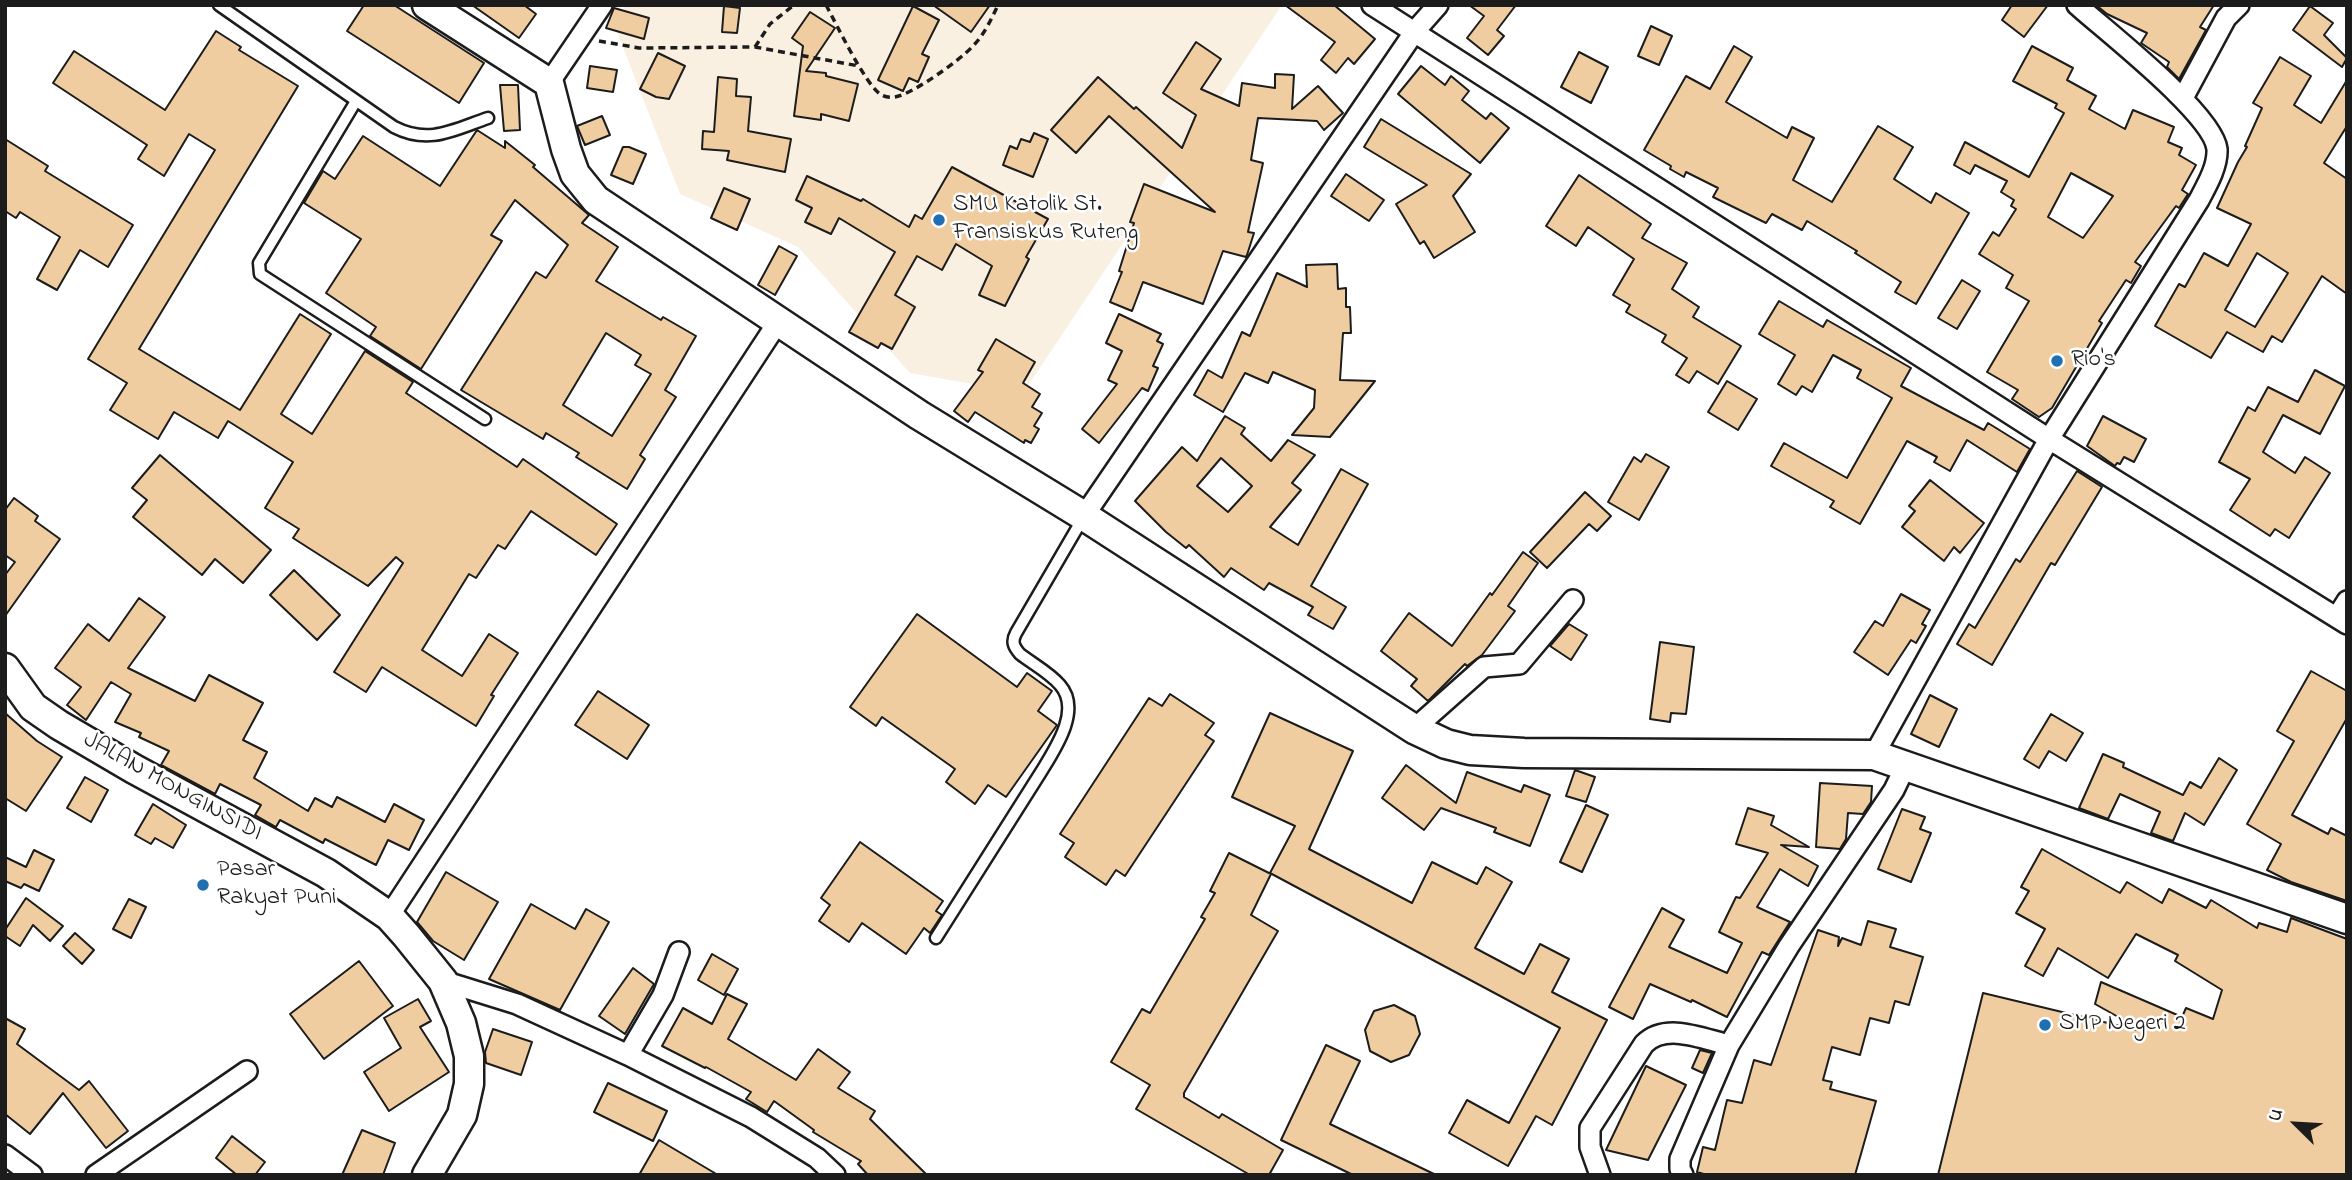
<!DOCTYPE html>
<style>
body{margin:0}
#map{position:relative;width:2352px;height:1180px;overflow:hidden;background:#fff;font-family:"Indie Flower",sans-serif}
canvas{display:block}
.frame{position:absolute;inset:0;border:7px solid #1c1c1c;pointer-events:none}
.north{position:absolute;left:2261px;top:1089px;width:70px;height:70px;-webkit-text-stroke:5px #fff;paint-order:stroke;rotate:294deg;font-size:19px;font-weight:700;line-height:28px;text-align:center;color:#1c1c1c}
.north::after{content:'';display:block;margin:auto;width:24px;height:32px;background:#1c1c1c;clip-path:polygon(50% 0,100% 100%,50% 72%,0 100%)}
</style>
<div id="map">
<canvas width="2352" height="1180"></canvas>
<div class="frame"></div>
<div class="north">U</div>
</div>
<script>
const ctx = document.querySelector('canvas').getContext('2d');
ctx.lineJoin = 'round';
function paint(path, color) { ctx.fillStyle = color; ctx.fill(path, 'evenodd'); }
function stroke(path, color, width, dash) { ctx.strokeStyle = color; ctx.lineWidth = width; ctx.lineCap = dash ? 'butt' : 'round'; ctx.setLineDash(dash || []); ctx.stroke(path); }
function label(font, color, halo, rows, align = 'center') {
  ctx.font = font + ' "Indie Flower",sans-serif'; ctx.lineWidth = 5; ctx.setLineDash([]); ctx.textBaseline = 'middle'; ctx.strokeStyle = halo; ctx.fillStyle = color; for (const [text, x, y, turn = 0] of rows) {
    ctx.save(); ctx.translate(x, y); ctx.rotate((+turn || 0) * Math.PI / 180); ctx.textAlign = isNaN(turn) ? turn : align; if (halo) ctx.strokeText(text, 0, 0); ctx.fillText(text, 0, 0); ctx.restore();
  }
}
const built = new Path2D(`
 M626 5H1282L1023 393 910 373 798 247 680 194 614 24Z`);
const building = new Path2D(`
 M364 5H394L484 63 459 103 347 31Z
 M472 5H524L536 14 519 38Z
 M933 5H990L971 32Z
 M1285 5H1334L1375 39 1354 64 1348 58 1336 73 1321 60 1335 42Z
 M1469 5H1516L1497 30 1504 36 1488 55 1467 38 1484 16Z
 M2012 5H2048L2024 37 2002 20Z
 M2096 5H2214L2200 27 2206 30 2179 79 2167 67 2169 62 2141 43 2147 33 2107 14Z
 M724 6 740 8 737 33 722 32Z
 M913 6 939 20 922 54 929 57 918 82 909 78 903 91 878 80Z
 M2310 6 2333 23 2324 35 2347 58 2342 67 2293 30Z
 M614 8 649 18 644 39 606 28Z
 M810 12 835 28 806 71 826 73V76L858 84 849 121 821 114V120L794 116 803 46 792 38Z
 M1651 26 1672 36 1659 65 1638 56Z
 M216 31 241 47 239 50 298 86 139 349 240 410 300 314 331 334 281 414 312 434 365 351 413 382 406 393 517 467 523 459 617 524 596 555 531 511 505 549 498 545 476 578 469 574 422 650 462 676 489 634 518 653 491 695 494 696 476 726 382 667 366 692 334 672 403 563 396 557 368 586 293 538 299 529 265 508 293 462 228 421 218 438 174 412 158 439 110 410 127 383 88 359 215 150 189 134 164 176 138 159 147 145 53 83 74 51 165 110Z
 M1196 42 1221 59 1201 89 1239 106 1242 83 1275 88V74L1294 75 1292 109 1318 86 1343 113 1324 130 1317 121 1258 118 1251 160 1263 163 1248 232 1254 233 1247 255 1246 257 1223 251 1203 304 1143 282 1132 311 1110 302 1122 272 1119 271 1134 223 1130 222 1144 184 1215 212 1109 116 1076 153 1051 130 1098 77 1134 109 1136 107 1182 148 1196 115 1163 93Z
 M1734 46 1752 57 1726 102 1787 138 1792 127 1814 138 1793 180 1832 202 1878 126 1913 147 1894 179 1931 203 1936 193 1969 213 1916 304 1895 292 1901 282 1855 253 1857 251 1807 221 1802 230 1772 214 1766 223 1713 197 1718 188 1686 172 1684 177 1670 169 1671 166 1644 150 1686 76 1710 89Z
 M2032 46 2073 68 2067 80 2096 96 2089 109 2125 129 2133 110 2174 127 2168 142 2182 148 2179 155 2196 165 2182 190 2188 194 2179 208 2176 206 2135 262 2141 266 2131 283 2126 280 2099 321 2102 323 2052 408 2039 417 2012 399 2018 390 1987 372 2029 301 2006 288 2013 275 1979 254 1993 232 1999 236 2016 209 2011 206 2014 200 2001 192 2007 181 1975 165 1970 174 1954 165 1965 142 2029 177 2064 113 2055 108 2057 104 2013 81ZM2071 173 2113 196 2083 238 2048 217Z
 M1579 52 1608 67 1591 103 1561 87Z
 M658 53 685 66 669 99 656 97 640 89Z
 M2280 57 2311 76 2294 105 2321 123 2347 80V126L2324 163 2347 179V294L2322 276 2282 342 2272 336 2263 352 2227 332 2211 358 2155 326 2179 284 2185 287 2204 253 2228 266 2251 224 2217 208 2238 162 2247 147 2245 146 2262 108 2253 103ZM2257 253 2288 273 2255 327 2225 310Z
 M590 66 617 70 613 92 587 88Z
 M1421 66 1445 85 1451 76 1469 91 1462 100 1486 119 1491 113 1509 128 1480 163 1398 94Z
 M718 77 737 79 736 96 751 97 748 131 791 139 785 172 727 160 729 151 702 149 703 131 714 132Z
 M500 85H518L520 130 504 131Z
 M602 116 610 135 585 145 577 126Z
 M1381 119 1471 174 1453 196 1475 232 1434 258 1424 241 1420 244 1396 204 1427 185 1364 147Z
 M477 130 505 148V141L535 165 533 167 589 215 582 223 618 247 596 281 661 320 663 317 696 336 665 390 676 397 640 455 645 459 627 489 576 457 579 453 546 433 543 439 461 390 536 272 546 278 568 245 515 200 491 235 502 241 421 369 370 336 376 327 326 293 361 239 304 203 323 171 335 179 363 136 440 186ZM606 333 641 355 635 365 651 374 612 436 563 405Z
 M1034 133 1048 139 1033 177 1003 165 1010 146 1017 149 1021 139 1030 142Z
 M5 139 48 166 45 171 133 225 108 267 80 250 57 290 37 279 60 237 20 212 16 218 5 211Z
 M623 147H629L646 154 633 184 611 175Z
 M952 167 1048 219 1026 257 1029 259 1005 306 979 295 992 266 956 244 942 270 917 256 895 295 915 307 892 349 881 343 878 348 849 332 895 252 839 218 831 234 805 222 812 208 796 200 807 176 861 201 863 199 909 227 915 215 922 219Z
 M1346 174 1384 200 1369 221 1331 196Z
 M1579 175 1651 224 1642 238 1687 263 1672 289 1699 307 1693 317 1741 346 1718 384 1697 371 1689 383 1676 375 1687 358 1662 342 1666 335 1626 312 1630 305 1613 295 1634 259 1588 227 1576 246 1546 226Z
 M724 188 750 199 737 230 711 218Z
 M779 246 797 256 775 295 758 285Z
 M1337 264 1338 289 1346 288V307H1350L1351 333H1343L1340 380 1375 381 1330 437 1292 435 1314 408 1315 390 1273 372 1268 383 1245 373 1223 412 1194 395 1208 370 1222 378 1242 332 1250 336 1277 273 1307 287 1306 265Z
 M1962 280 1980 291 1957 329 1938 318Z
 M1779 301 1823 327 1827 320 1911 368 1901 386 1984 430 1988 423 2030 449 2017 472 1967 440 1950 471 1934 462 1937 457 1907 441 1860 524 1830 507 1834 501 1771 466 1784 443 1847 478 1892 398 1857 378 1861 370 1833 355 1812 392 1802 386 1796 395 1778 384 1795 355 1759 334Z
 M1119 314 1161 334 1157 341 1163 344 1153 366 1158 368 1148 391 1142 388 1099 443 1082 429 1117 384 1108 380 1122 351 1106 343Z
 M996 339 1035 362 1023 383 1040 394 1032 407 1042 413 1034 426 1039 429 1031 443 1025 440 1024 443 975 412 968 422 954 411 983 372 978 370Z
 M2315 370 2345 386 2320 434 2283 415 2263 452 2295 473 2305 457 2330 473 2289 538 2275 529 2270 536 2230 510 2250 479 2219 462 2248 407 2255 411 2268 387 2298 402Z
 M1727 381 1757 399 1738 430 1708 412Z
 M1225 416 1245 428 1241 434 1271 461 1288 440 1315 455 1292 483 1301 490 1270 527 1298 545 1341 469 1368 484 1311 586 1346 607 1333 629 1308 615 1313 607 1269 583 1264 590 1231 568 1224 577 1189 545 1186 548 1166 532 1135 501 1182 447 1197 461ZM1221 458 1252 486 1228 512 1197 486Z
 M2103 416 2146 439 2134 462 2124 457 2120 464 2117 463 2115 466 2087 446Z
 M1646 454 1669 467 1639 520 1608 502 1634 457 1641 462Z
 M160 455 271 550 243 583 215 559 202 575 133 517 147 500 132 488Z
 M2077 471 2102 487 2055 565 2051 563 1992 665 1957 644 1969 624 1975 628 2016 559 2020 562Z
 M1930 480 1984 523 1960 553 1954 547 1944 561 1902 527 1915 511 1909 506Z
 M1585 492 1611 516 1597 531 1589 524 1547 568 1530 552Z
 M14 498 38 516 35 521 60 539 5 616V575L15 562 5 555V510Z
 M1523 552 1538 563 1508 606 1515 611 1482 655 1467 666 1465 664 1428 701 1411 686 1417 679 1381 651 1409 613 1452 646 1490 593 1492 595Z
 M294 570 340 615 317 640 270 595Z
 M1901 594 1930 610 1922 624 1926 626 1916 643 1911 640 1888 675 1854 652 1875 621 1883 626Z
 M139 598 165 617 128 668 195 701 209 675 263 703 243 740 267 752 254 778 308 811 315 798 332 807 337 797 385 822 394 804 424 820 409 850 388 840 376 865 325 839 323 843 280 820 276 827 255 815 261 805 220 784 215 794 161 765 169 751 139 737 141 733 115 722 131 694 111 682 86 720 67 705 81 687 55 668 88 624 109 641Z
 M917 614 1017 687 1027 673 1052 691 1038 711 1057 725 1006 797 988 785 975 804 946 782 955 769 882 717 876 726 850 707Z
 M1569 624 1587 635 1571 660 1550 646Z
 M1660 642 1694 647 1686 714 1671 713 1670 722 1650 719Z
 M2311 671 2347 691V718L2292 815 2328 834 2331 828 2347 836V901L2291 882 2267 870 2281 844 2247 824 2294 741 2277 731Z
 M598 691 649 725 627 759 575 725Z
 M1170 694 1214 723 1205 735 1214 741 1125 876 1116 870 1106 885 1065 857 1074 843 1060 834 1149 698 1162 706Z
 M1930 695 1957 709 1939 747 1911 734Z
 M5 713 37 741 62 757 26 811 5 798Z
 M1270 713 1353 751 1309 849 1412 903 1432 862 1477 884 1486 867 1512 882 1475 948 1524 974 1540 944 1569 959 1552 992 1607 1020 1552 1125 1536 1116 1508 1166 1449 1133 1467 1100 1509 1123 1560 1028 1270 873 1295 826 1232 797Z
 M2051 714 2083 733 2066 761 2049 751 2039 768 2024 759Z
 M2103 754 2124 763 2123 767 2183 795 2190 782 2201 788 2219 758 2237 770 2204 825 2185 813 2173 841 2151 833 2160 812 2120 794 2108 819 2079 808Z
 M1406 765 1456 803 1467 772 1521 792 1524 785 1550 795 1530 846 1494 832 1496 828 1441 808 1424 830 1382 798Z
 M1575 770 1595 777 1586 802 1566 796Z
 M85 777 108 790 91 822 67 808Z
 M1820 783 1872 786 1871 802 1863 814 1848 813 1846 839 1840 849 1816 847Z
 M153 804 186 825 173 848 155 838 151 844 135 835Z
 M1586 805 1608 815 1582 872 1560 862Z
 M1748 808 1774 816 1771 825 1809 847 1781 845 1818 866 1808 886 1780 869 1757 907 1790 922 1769 955 1762 952 1727 1017 1692 1000 1691 1002 1650 984 1633 1019 1609 1007 1662 908 1684 920 1669 947 1727 973 1742 943 1719 932 1736 897 1740 898 1768 853 1736 844Z
 M1902 809 1925 817 1920 829 1931 833 1911 882 1878 869Z
 M860 842 943 901 936 911 942 915 930 933 924 928 906 954 862 923 849 942 819 921 830 905 821 898Z
 M2042 849 2120 893 2127 882 2162 903 2169 889 2206 908 2211 900 2257 928 2259 923 2287 932 2291 918 2347 939V1175H1938L1983 993 2137 1030 2138 1028 2095 1004 2101 982 2182 1017 2186 1008 2213 1019 2222 990 2175 961 2178 955 2136 934 2108 978 2058 948 2043 976 2025 966 2045 929 2016 913 2029 891 2021 887Z
 M34 850 54 860 39 891 24 884 21 888 5 881V857L26 867Z
 M1229 853 1271 874 1251 915 1278 931 1184 1093V1097L1219 1118 1222 1114 1283 1150 1269 1175H1250L1136 1109 1150 1085 1111 1062 1142 1009 1150 1013 1205 919 1201 917 1215 893 1210 891Z
 M446 872 498 902 464 960 433 941 417 922Z
 M26 898 63 926 50 941 33 925 20 946 5 936V930Z
 M129 899 146 907 131 938 113 929Z
 M531 904 575 929 586 909 609 922 560 1010 489 979Z
 M1868 921 1896 929 1890 947 1923 957 1909 1005 1895 1001 1889 1023 1870 1018 1860 1055 1832 1047 1823 1080 1832 1082 1830 1089 1876 1101 1855 1175H1707L1697 1172 1703 1147 1715 1150 1727 1100 1742 1103 1754 1060 1771 1065 1818 930 1839 937 1838 946 1842 938 1861 945Z
 M75 933 94 950 82 964 63 946Z
 M712 954 738 969 724 995 698 980Z
 M359 961 393 1006 324 1059 290 1014Z
 M633 968 654 984 625 1034 599 1016Z
 M727 994 747 1004 728 1039 796 1080 818 1049 850 1072 838 1088 875 1111 870 1119 927 1175H868L858 1164 861 1161 813 1132 814 1130 774 1101 767 1112 746 1099 751 1092 706 1067 705 1068 662 1046 683 1008 712 1024Z
 M418 999 431 1021 420 1027 449 1072 389 1111 364 1072 401 1048 384 1018Z
 M1394 1005 1415 1016 1420 1034 1409 1055 1391 1062 1370 1051 1365 1030 1374 1011Z
 M5 1018 25 1029 17 1044 79 1090 89 1081 128 1131 106 1148 63 1093 30 1134 5 1114Z
 M493 1029 532 1042 521 1075 486 1063 485 1052Z
 M1326 1045 1360 1061 1330 1124 1436 1175H1353L1281 1140Z
 M1700 1050 1712 1053 1703 1073 1692 1068Z
 M1646 1066 1686 1085 1648 1160 1606 1150Z
 M608 1083 667 1111 653 1141 594 1112Z
 M362 1130 395 1143 383 1175H342Z
 M232 1136 265 1162 255 1175H237L216 1158Z
 M659 1140 718 1175H639Z`);
const path = new Path2D(`
 M826 5C837 25 864 82 880 94 884 97 890 98 895 97 913 94 960 60 972 47 984 35 991 20 998 5
 M599 41 639 48 755 47 859 66
 M755 47 770 24 794 5`);
const lane = new Path2D(`
 M219 5 394 127C429 145 453 130 488 118
 M356 101 259 263 260 274 485 419
 M936 938 1041 772C1055 749 1082 710 1060 685 1050 673 1033 664 1020 654 1014 647 1011 642 1016 633L1083 518`);
const street = new Path2D(`
 M1372 5 2049 439 2347 624
 M549 83 602 5
 M2183 98 2226 18 2239 5
 M1084 516 1415 31 1438 5
 M2337 617 2347 601
 M1414 729 1484 667 1519 664 1573 600
 M1874 755 2049 439 2199 200C2207 185 2218 166 2217 149 2213 114 2106 31 2077 5
 M389 916 778 322
 M443 981 517 1004 628 1055 751 1117 817 1158 835 1175
 M628 1055 663 995 679 952
 M5 1155 32 1175
 M96 1175 247 1071
 M1600 1175 1590 1147V1128L1644 1044C1666 1022 1703 1039 1729 1045
 M1683 1175 1680 1169V1159L1729 1045 1789 946 1894 790 1906 765`);
const secondary = new Path2D(`
 M427 5 549 83 566 149 575 174 596 200 919 415 1084 516 1414 729 1446 744 1470 750 1524 753 1874 755 2347 919
 M5 668 33 707 59 725 134 769 326 873 389 916 406 935 443 981 461 1023 469 1056V1084L462 1115 427 1175`);
const markers = [
 [939,220,7,"#1f6fb2"],
 [2057,361,7,"#1f6fb2"],
 [203,885,7,"#1f6fb2"],
 [2045,1025,7,"#1f6fb2"]
];
const poiNames = [
 ["SMU Katolik St.",953,206],
 ["Fransiskus Ruteng",953,234],
 ["Rio's",2071,361],
 ["Pasar",217,871],
 ["Rakyat Puni",217,899],
 ["SMP Negeri 2",2059,1025]
];
const streetNames = [
 ["JALAN MONGINSIDI",172,788,29]
];
paint(built, '#faf0e2');
paint(building, '#efcda0');
stroke(building, '#1c1c1c', 2);
stroke(lane, '#1c1c1c', 15);
stroke(street, '#1c1c1c', 24);
stroke(secondary, '#1c1c1c', 33);
stroke(path, '#1c1c1c', 3.5, [7, 5]);
stroke(lane, '#fff', 10);
stroke(street, '#fff', 19);
stroke(secondary, '#fff', 28);
for (const [x, y, r, color] of markers) { const dot = new Path2D(); dot.arc(x, y, r, 0, 2 * Math.PI); ctx.fillStyle = color; ctx.fill(dot); stroke(dot, '#fff', 2.5); }
label('24px', '#1c1c1c', '#fff', poiNames, 'left');
label('24px', '#1c1c1c', '#fff', streetNames);
</script>
